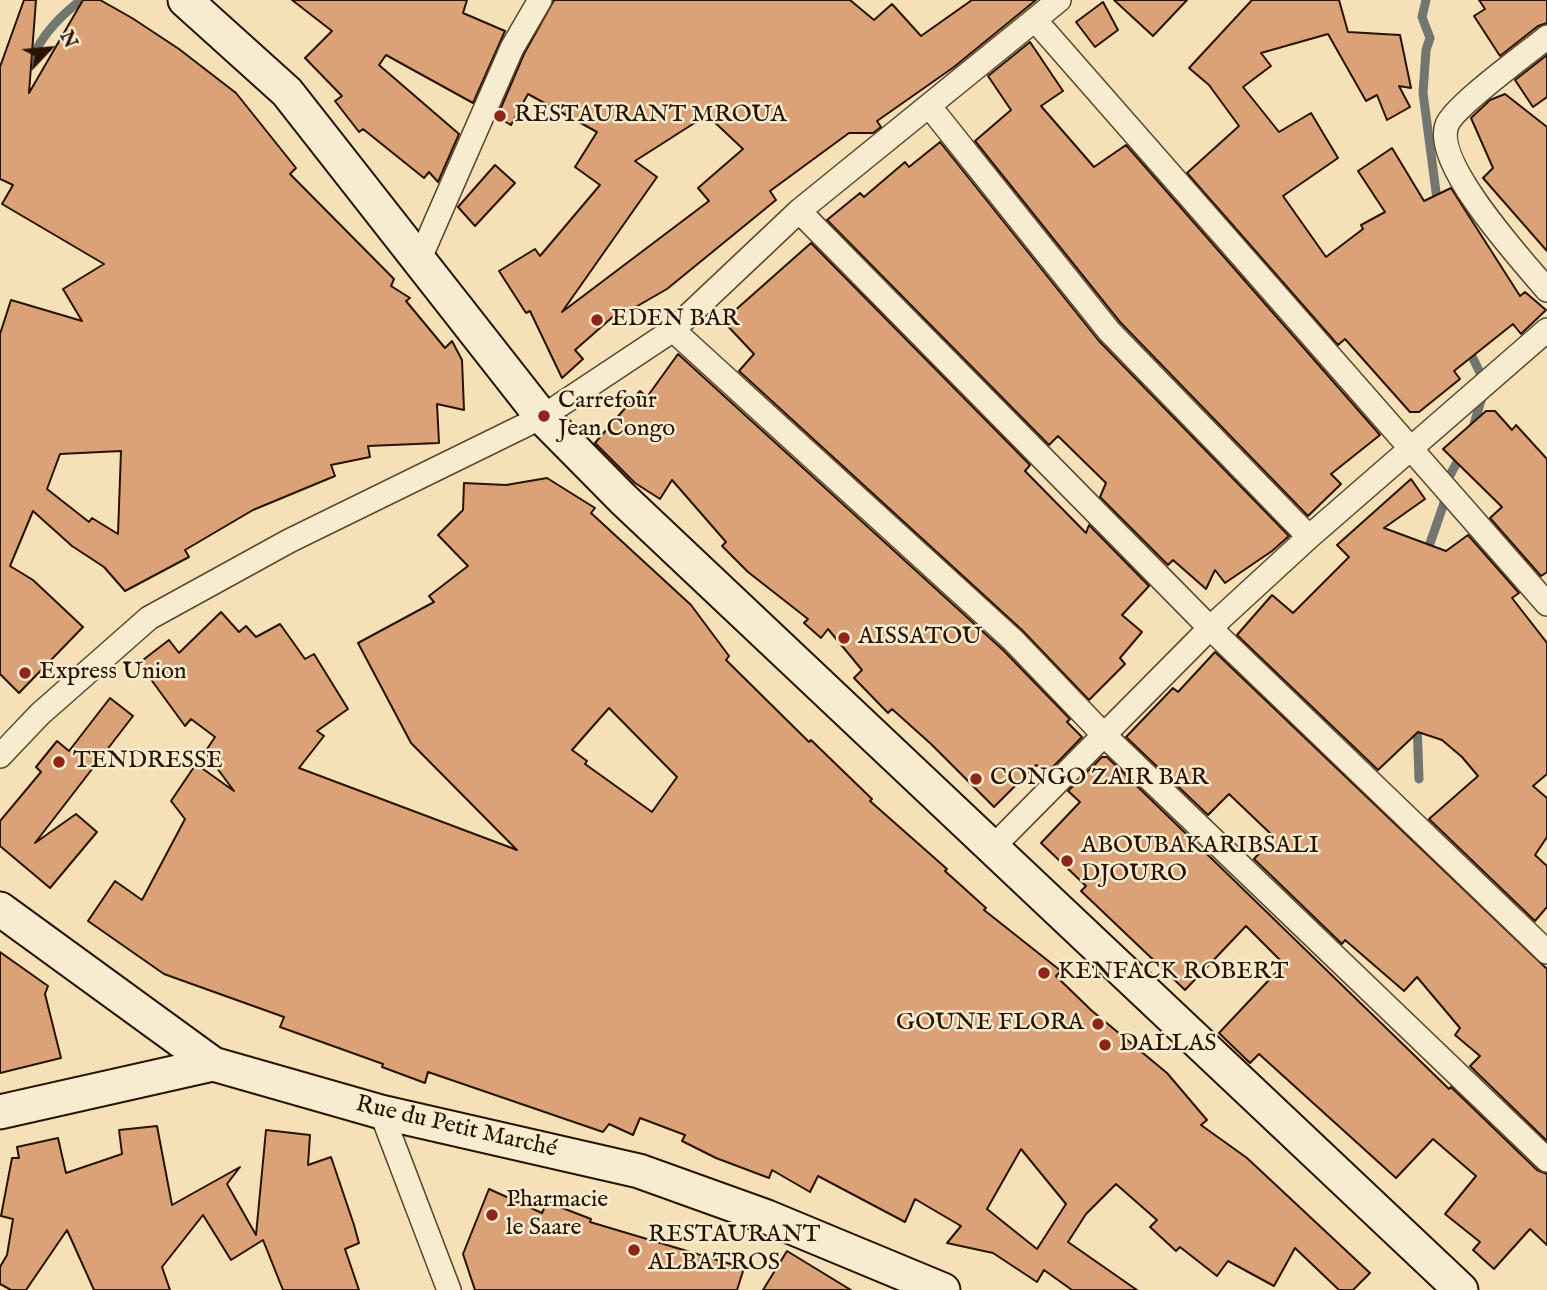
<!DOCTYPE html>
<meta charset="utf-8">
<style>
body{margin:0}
#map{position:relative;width:1547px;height:1290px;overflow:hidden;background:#f4e1b7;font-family:"IM FELL English",serif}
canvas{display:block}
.north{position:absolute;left:14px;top:14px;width:70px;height:70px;-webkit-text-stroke:5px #f8ecd0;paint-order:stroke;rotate:64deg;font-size:19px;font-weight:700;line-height:28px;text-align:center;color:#291200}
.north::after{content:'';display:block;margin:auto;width:24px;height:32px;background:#291200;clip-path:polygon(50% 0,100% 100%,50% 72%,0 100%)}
</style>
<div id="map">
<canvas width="1547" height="1290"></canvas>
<div class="north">N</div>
</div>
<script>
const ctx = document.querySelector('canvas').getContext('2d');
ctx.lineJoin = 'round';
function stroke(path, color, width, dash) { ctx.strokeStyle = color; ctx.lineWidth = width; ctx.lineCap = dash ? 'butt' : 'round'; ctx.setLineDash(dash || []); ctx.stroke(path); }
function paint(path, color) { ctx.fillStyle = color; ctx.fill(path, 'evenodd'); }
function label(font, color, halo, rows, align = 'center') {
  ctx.font = font + ' "IM FELL English",serif'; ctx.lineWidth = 5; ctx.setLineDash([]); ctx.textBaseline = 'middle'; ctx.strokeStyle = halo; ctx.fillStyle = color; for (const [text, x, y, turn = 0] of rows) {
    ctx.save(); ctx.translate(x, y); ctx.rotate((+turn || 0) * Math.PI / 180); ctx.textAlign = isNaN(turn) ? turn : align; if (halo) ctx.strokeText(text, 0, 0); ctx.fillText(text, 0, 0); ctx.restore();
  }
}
const stream = new Path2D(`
 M1426 0 1422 17 1430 38 1426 50 1423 93 1438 207
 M29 67C37 40 59 17 81 0
 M1467 346 1485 383
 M1472 431 1483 394
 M1426 555 1444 503 1449 477 1462 453
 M1417 721 1419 779`);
const building = new Path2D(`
 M24 0H36L29 93 83 0H100L132 18 179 49 236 93 296 168 290 174 394 279 391 286 410 298 406 301 445 348 452 341 462 360 464 410 437 404 439 443 368 446 370 457 331 465 335 476 253 510 185 550 189 557 125 591 104 567 72 546 33 511 10 566 33 580 83 627 19 693 0 674V334L11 300 82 321 63 289 104 264 2 204 13 185 0 179V67ZM121 451 118 534 92 518 89 522 47 489 60 454Z
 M292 0H467L463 13 505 31 473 103 386 55 379 65 459 134 438 182 429 172 424 178 363 129 359 132 335 101 342 96 305 58 332 31Z
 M554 0H850L874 20 892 4 921 36 972 0H1036L954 67 877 121 881 127 873 133H849L770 191 776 200 667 289 627 312 624 307 575 350 583 359 562 378 530 311 526 313 499 271 535 249 540 256 600 185 575 167 597 132 528 94 511 125 497 117 524 54ZM707 115 743 149 698 188 709 201 562 312 657 177 635 161Z
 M1114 0H1187L1153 36Z
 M1252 0H1339L1348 32 1400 35 1411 88 1399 86 1410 107 1387 120 1377 95 1366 101 1328 34 1261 53 1271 66 1243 87 1279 132 1311 113 1338 158 1283 196 1326 257 1363 229 1361 225 1385 212 1358 171 1392 148 1424 201 1451 188 1520 296 1525 292 1546 310 1521 334 1513 324 1454 371 1460 379 1419 412H1410L1345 339 1338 345 1187 173 1239 126 1209 85 1189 68Z
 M1479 0H1547V23L1538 26 1500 56 1474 16 1485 9Z
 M1103 2 1118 30 1095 47 1076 22Z
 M1030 42 1063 91 1041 106 1094 167 1126 145 1380 435 1331 474 1341 484 1308 516 1120 322 975 141 1011 110 988 76Z
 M1547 55V97L1533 107 1515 80Z
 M1505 94 1547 127V251L1483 178 1493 168 1471 118 1490 100Z
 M940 142 1099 341 1289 536 1272 551 1225 583 1215 570 1206 589 1173 560 1168 565 1100 497 1106 483 1058 436 1049 445 827 220 860 193 864 197 905 162 909 167Z
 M495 165 515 183 475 226 458 207Z
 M811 243 1030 465 1025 471 1086 533 1089 525 1149 586 1122 615 1142 632 1120 658 1125 664 1089 700 1022 630 739 371 754 354 723 321Z
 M678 354 1003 650 1070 719 1067 722 1082 737 1048 772 1036 765 994 807 931 744 892 709 888 713 854 678 862 670 828 629 821 638 804 623 808 619 748 572 722 546 726 542 672 480 660 499 635 483 595 443 640 391 647 397Z
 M1486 411H1495L1512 430 1516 425 1547 459V572L1541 576 1490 518 1502 507 1443 449Z
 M547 478 595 508 591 513 691 605 729 656 726 660 809 742 811 740 872 799 870 801 947 869 945 871 986 908 984 910 1061 971 1056 976 1091 1010 1167 1073 1207 1120 1201 1125 1247 1158 1370 1273 1353 1290H1339L1295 1248 1274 1286 1228 1261 1217 1276 1180 1247 1176 1251 1150 1227 1157 1220 1116 1184 1086 1214 1068 1242 1137 1290H1072L1044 1270 1037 1282 993 1253 947 1243 961 1226 915 1199 905 1222 818 1176 810 1192 772 1170 769 1178 716 1158 682 1141 685 1135 640 1118 633 1135 609 1124 603 1132 428 1072 425 1083 382 1067 383 1064 280 1027 284 1017 164 974 88 921 115 881 142 900 185 819 171 801 196 764 234 791 205 752 215 737 191 719 185 726 139 663 169 640 179 653 221 612 239 632 246 626 256 637 280 624 305 659 314 654 348 709 317 731 324 736 299 768 517 850 411 743 358 643 434 602 429 596 468 566 438 535 463 510 464 483 506 485ZM609 708 677 777 652 812 585 764 587 761 572 750ZM1021 1149 1066 1204 1037 1249 987 1209Z
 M1411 479 1425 499 1384 528 1446 551 1468 535 1519 593 1512 598 1547 643V774L1533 786 1547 798V837L1535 855 1547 866V907L1535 921 1429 819 1478 776 1462 757 1442 740 1418 732 1378 770 1237 635 1272 595 1293 613 1349 557 1337 545Z
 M1215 652 1547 969V1141L1470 1066 1480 1056 1455 1035 1460 1028 1417 977 1404 991 1345 940 1342 944 1254 859 1274 837 1229 794 1208 815 1126 737 1173 688 1178 692Z
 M110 698 133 716 35 843 76 814 97 832 50 888 0 846V821L41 772 36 767 57 741 69 751Z
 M1102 757H1107L1449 1089 1451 1087 1537 1170 1547 1174V1245L1530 1229 1494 1269 1473 1250 1480 1242 1445 1214 1476 1176 1433 1139 1396 1178 1259 1054 1250 1063 1219 1033 1284 964 1246 926 1185 990 1081 891 1086 886 1041 843 1080 802 1068 791Z
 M0 952 48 986 45 994 61 1058 0 1073Z
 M157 1126 172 1205 240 1167 227 1184 256 1235 266 1130 310 1135 308 1165 331 1157 354 1225 359 1243 345 1249 359 1290H283L263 1240 231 1260 203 1215 162 1267 170 1290H94L67 1230 26 1290H11L0 1284V1267L7 1255 13 1219 1 1216 12 1158H19L17 1147 58 1138 66 1173 122 1154 119 1130Z
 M489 1189 542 1213 547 1202 591 1219 590 1222 744 1268 737 1290H475L463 1254Z
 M787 1251 851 1290H763Z`);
const street = new Path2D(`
 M1035 20 1547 604
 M1547 37C1528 53 1454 106 1447 125 1432 163 1522 260 1547 290
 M930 107 1109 331 1309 537
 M799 211 1210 628 1547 952
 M420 258 512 48 540 0
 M673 330 1013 640 1103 734 1547 1160
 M0 756 40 714 149 618 289 541 542 417 673 330 799 211 1059 0
 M991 849 1210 628 1309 537 1547 330
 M381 1112 449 1290`);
const secondary = new Path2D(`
 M185 0 287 92 542 417 623 499 1461 1290
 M0 909 213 1064 381 1112 639 1171 767 1217 943 1290
 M0 1112 213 1064`);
const markers = [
 [500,116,7,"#8f2418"],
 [597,320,7,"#8f2418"],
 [544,416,7,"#8f2418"],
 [844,638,7,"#8f2418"],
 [25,673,7,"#8f2418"],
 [59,762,7,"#8f2418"],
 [976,779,7,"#8f2418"],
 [1067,861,7,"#8f2418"],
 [1044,973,7,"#8f2418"],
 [1098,1024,7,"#8f2418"],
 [1105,1045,7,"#8f2418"],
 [492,1215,7,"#8f2418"],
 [634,1250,7,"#8f2418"]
];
const poiNames = [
 ["RESTAURANT MROUA",514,116],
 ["EDEN BAR",611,320],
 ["Carrefour",558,402],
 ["Jean Congo",558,430],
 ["AISSATOU",858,638],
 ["Express Union",39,673],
 ["TENDRESSE",73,762],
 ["CONGO ZAIR BAR",990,779],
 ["ABOUBAKARIBSALI",1081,847],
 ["DJOURO",1081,875],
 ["KENFACK ROBERT",1058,973],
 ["GOUNE FLORA",1084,1024,"right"],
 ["DALLAS",1119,1045],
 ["Pharmacie",506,1201],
 ["le Saare",506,1229],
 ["RESTAURANT",648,1236],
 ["ALBATROS",648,1264]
];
const streetNames = [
 ["Rue du Petit Marché",456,1128,13]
];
stroke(stream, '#717770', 9);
paint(building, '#daa276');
stroke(building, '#291200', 2);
stroke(street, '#5c462e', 26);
stroke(secondary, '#291200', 37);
stroke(street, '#f8ecd0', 23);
stroke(secondary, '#f8ecd0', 33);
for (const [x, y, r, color] of markers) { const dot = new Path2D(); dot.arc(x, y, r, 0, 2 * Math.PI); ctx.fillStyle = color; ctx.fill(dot); stroke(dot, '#f8ecd0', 2.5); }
label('24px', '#291200', '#f8ecd0', poiNames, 'left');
label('24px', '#291200', '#f8ecd0', streetNames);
</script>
